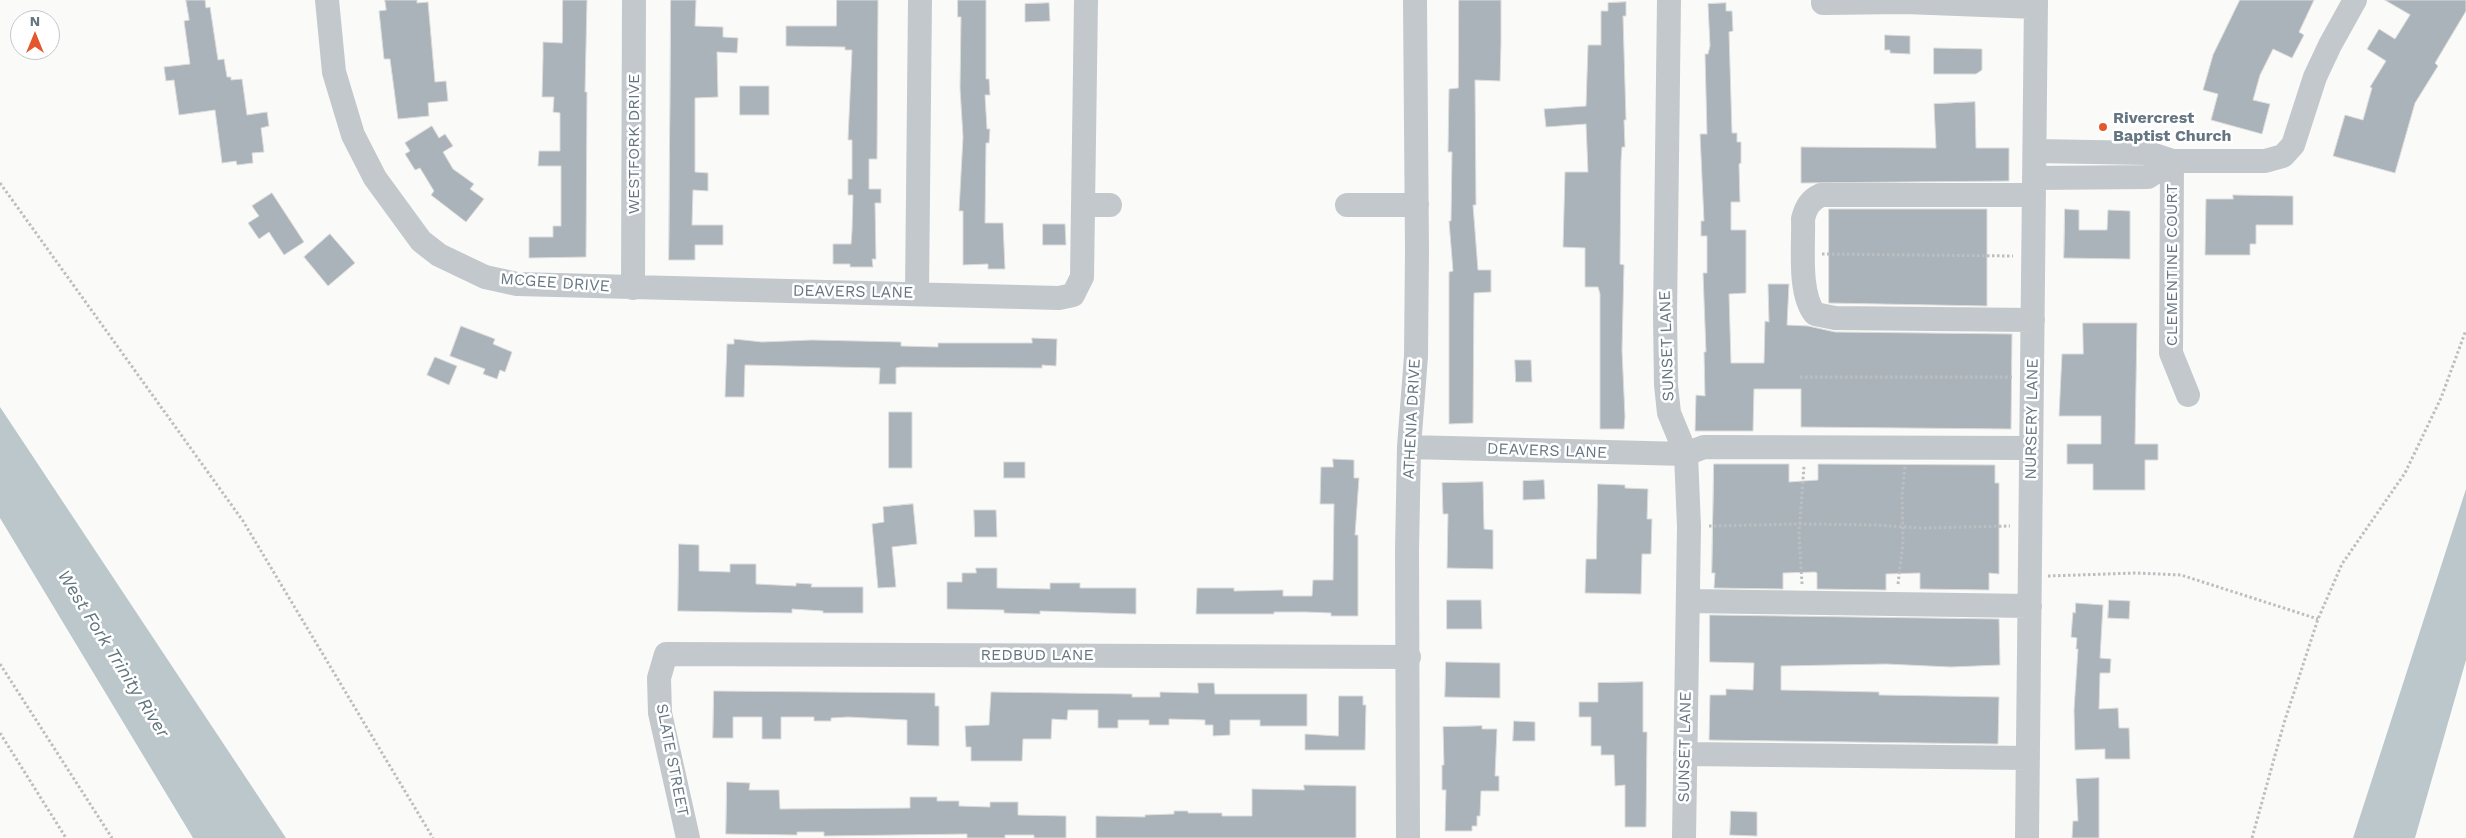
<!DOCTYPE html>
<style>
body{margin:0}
#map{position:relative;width:2466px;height:838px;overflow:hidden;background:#fafaf8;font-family:"Work Sans",sans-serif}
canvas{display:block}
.north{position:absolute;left:10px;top:10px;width:50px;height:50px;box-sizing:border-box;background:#fff;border:1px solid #c1c8cd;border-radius:50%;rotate:0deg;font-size:14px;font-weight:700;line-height:20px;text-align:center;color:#657683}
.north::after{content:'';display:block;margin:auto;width:18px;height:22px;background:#e4572e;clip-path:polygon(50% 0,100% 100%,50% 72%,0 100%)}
</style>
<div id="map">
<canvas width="2466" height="838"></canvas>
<div class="north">N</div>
</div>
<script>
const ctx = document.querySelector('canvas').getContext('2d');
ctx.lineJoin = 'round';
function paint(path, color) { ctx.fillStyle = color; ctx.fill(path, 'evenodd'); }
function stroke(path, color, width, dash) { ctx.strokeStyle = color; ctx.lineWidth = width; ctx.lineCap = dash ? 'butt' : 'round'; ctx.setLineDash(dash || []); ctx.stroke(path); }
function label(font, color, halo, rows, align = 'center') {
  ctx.font = font + ' "Work Sans",sans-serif'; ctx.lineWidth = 5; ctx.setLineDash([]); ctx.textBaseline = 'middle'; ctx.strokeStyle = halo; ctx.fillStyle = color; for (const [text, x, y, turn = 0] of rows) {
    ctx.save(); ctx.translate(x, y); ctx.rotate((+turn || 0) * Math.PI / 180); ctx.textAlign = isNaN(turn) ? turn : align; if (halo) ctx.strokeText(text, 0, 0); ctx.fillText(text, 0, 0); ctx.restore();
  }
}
const water = new Path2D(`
 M0 407 286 838H287H193L0 518Z
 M2466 489V660L2415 838H2353Z`);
const building = new Path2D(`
 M186 0H205L206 8 210 7 218 60 224 59 227 77H231V80L242 79 247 115 267 112 269 126 261 128 264 152 252 153 253 163 237 165 236 161 222 163 215 110 179 115 174 80 166 81 164 67 190 64 184 21 189 20Z
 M385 0H417V3L428 2 435 82 446 81 448 101 428 103 429 116 398 119 390 59H384L379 11 386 10Z
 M563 0H587L585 92H587L586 257 529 258V237H553V226H561V166H538L539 151H560V113L553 112 554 97H542L543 58V42L562 43Z
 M671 0H696L695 26 723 27V37L738 38 737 53 717 52 718 97 695 98V172L708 173V191L693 190 692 225H723V245H695V260H669Z
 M837 0H878L877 159H869V189H881V203H875L876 259H872L873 267H850V264H833V244H851L852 231 853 195H848V179H852V140H848L852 50H845V47L786 46V26H836Z
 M958 0H986V79H989L990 95H985L987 129H990L989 143H986L985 223H1003L1005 269H988V264L963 265V211H959L963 137 960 88 961 17H958Z
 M1459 0H1501V44L1500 81 1475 80 1476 205H1473L1478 270H1491V292L1474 293 1473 423 1449 424V272L1453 271 1449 221H1451L1452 152H1448L1449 89 1458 88Z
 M2240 0H2314L2299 32 2304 35 2292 58 2273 49 2260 75 2253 100 2270 104 2262 134 2211 120 2218 94 2203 90 2213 55Z
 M2385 0H2466V11L2435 63 2438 66 2415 103 2395 173 2333 156 2345 115 2363 120 2372 88 2370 87 2386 61 2367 49 2379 29 2395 39 2410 15Z
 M1626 2V16H1623L1626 120H1624L1625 147H1622L1621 161 1620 264 1624 265 1622 350 1625 417 1624 429H1600V294L1598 287H1585V248L1563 247 1565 172H1588L1586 124 1546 127 1544 109 1586 106 1588 45H1601V11H1608V3Z
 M1049 3 1050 21 1025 22V4Z
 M1726 3V11H1732L1733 31 1729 32 1732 133H1737V142H1741V163L1739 164 1740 202H1731V230H1746V293L1729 294 1731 363H1764L1765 321 1769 322 1768 284H1789L1787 325 1808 326 1835 332 2012 334 2011 429 1801 427V389H1754L1753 431H1695L1696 395 1705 396 1704 352H1706L1703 273H1707V236H1701V221H1704L1700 134H1707L1705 54H1708L1710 46 1708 4Z
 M1885 35 1910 36V54L1890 53V50H1885Z
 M1934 48 1982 49V70L1976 74H1934Z
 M740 86H769V115H740Z
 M1975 102 1976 148H2009V181L1801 183V147L1936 148 1934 104Z
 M432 126 439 138 445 134 453 146 443 152 453 169 474 184 470 189 484 199 466 222 431 195 434 191 420 168 415 170 405 154 410 151 405 143Z
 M272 193 304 242 284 255 269 232 259 239 248 223 259 216 252 206Z
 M2233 195 2293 196V225H2256V244H2250V255H2205L2206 199H2233Z
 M1829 209H1987V306L1829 303Z
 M2065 209 2079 210V230H2107L2108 210 2130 211V259L2064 258Z
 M1043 224H1065L1066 245H1043Z
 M330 234 355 263 328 286 304 257Z
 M2083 323H2137L2135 444H2158V460H2145V490H2093V464H2067V444H2101V416H2059L2062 354H2083Z
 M461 326 495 339 493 344 512 352 505 372 500 370 497 379 483 374 485 369 450 356Z
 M1032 338 1057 339 1056 366 1042 365V368L901 367 896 368V384H879L880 368 745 365 744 397H725L727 344H734V339L762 342 812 340 901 342V346L938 347V343H1032Z
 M435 357 457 366 449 385 427 375Z
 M1515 360H1531L1532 382H1516Z
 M889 412H912V468H889Z
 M1333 459 1354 460V478H1359L1355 535H1358V616H1331V613L1306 612H1274V614H1196L1197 588H1234V591L1283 590V596H1312L1313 580H1333L1334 504H1320L1321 467H1333Z
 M1004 462H1025V478H1004Z
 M1714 464H1789V482L1818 480V464L1995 465V483H1999V574L1989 573V590L1920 589V573L1886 574V590L1817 589V573L1815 572 1783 573V589L1714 588 1715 573H1712Z
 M1544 480 1545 499 1523 500V481Z
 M1483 482 1484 529 1493 530V569L1447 568 1448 514H1443L1442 483Z
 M1598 484 1625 485V488L1648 489 1647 519H1652L1651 554H1642L1641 594 1585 593 1586 559H1596Z
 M913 504 917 544 892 547 896 587 878 588 872 524 884 522 883 507Z
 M974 510H996L997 537H975Z
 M679 544 699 545V571L730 572V564H756V584L796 586V583L812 584 811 587H863V613H823V611L792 609V613L678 611Z
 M976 568H997V588L1050 589V583H1080V588H1136V614L1040 611V614L1004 613V610L947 609V582H962V573H976Z
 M1447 600H1481L1482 629H1447Z
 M2109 600 2130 601 2129 619 2108 618Z
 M2076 603 2103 605 2100 658 2111 659 2110 673H2100L2099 709 2118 708 2119 728H2129L2130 759H2105V749L2075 750 2074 710 2078 649H2076L2077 638 2071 637 2073 612 2075 613Z
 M1710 615 1999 619 2000 665 1951 667 1886 664 1781 666V690L1879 692V695L1999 697 1998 744 1709 740 1710 695H1726V689L1753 690 1754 663 1710 662Z
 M1446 662 1500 663V698L1445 697Z
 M1643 682V732H1647L1646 827H1625V785L1615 786 1614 755H1601V746H1591V717H1579V702H1598V683Z
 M1198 683H1214L1215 694H1307V726H1260V720H1230V735L1213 736V725H1205V720L1169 719V725H1149V720H1118V728H1098V710H1068L1067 720 1052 719 1051 739H1023L1022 761H971V747H966L965 726 989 725 991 692 1132 694V697H1160V692L1198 693Z
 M714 691 935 693V706H939V746L907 745V720L848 717 831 718V721H814V717H781V739H762V717H733V738H713Z
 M1339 696H1363V705H1366L1365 750H1305V734L1338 736Z
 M1514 721 1535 722V741H1513Z
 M1482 726V729H1497L1495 776H1499V791H1481L1480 816H1477V826H1472V831H1445L1446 790H1442V765H1444L1443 727Z
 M2099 778V838H2072L2073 821H2078L2076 779Z
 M727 782 750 783 749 790H779L780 809 910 808V797H937V801H959V806L990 807V802H1018V815L1066 816V838H1034V835H1005V838H967V834L824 836V832H797V835L726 834Z
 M1304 785 1356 786V838H1096V816L1145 817V815L1174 814V811H1188V813H1222V816H1252V789L1304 790Z
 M1731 811 1757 812V836L1730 835Z`);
const path = new Path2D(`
 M0 183 243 521 433 838
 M1822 254 2013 256
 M1800 377H2012
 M1709 526 1800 524 1875 525 1922 528 2010 526
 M2048 576 2136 573 2181 575 2318 619
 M1802 584 1799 533 1804 466
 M1898 584 1903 542 1902 496 1905 466
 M0 664 112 838
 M0 733 66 838
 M2252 838 2284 723 2318 619 2342 564 2405 473 2441 398 2466 330`);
const minor = new Path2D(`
 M327 0 334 72 353 135 375 178 421 241 439 255 485 277 517 284 1059 298 1073 295 1082 277 1086 0
 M1669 0 1665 316 1666 385 1669 413 1686 454 1689 527 1684 838
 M1823 0V3L1905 2 2036 7
 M2035 151 2148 153 2172 161H2265L2283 156 2293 145 2315 77 2330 45 2355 0
 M2172 161 2171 353 2188 395
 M2034 178 2148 177 2172 161
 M1083 205H1110
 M1347 205H1417
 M633 288 634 0
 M917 293 920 0
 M2033 320 1835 318 1815 314C1798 293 1804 246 1803 219 1806 207 1810 200 1821 195H2034
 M1409 447 1686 454 1704 447 2031 448
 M1688 601 2030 606
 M1685 754 2028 758
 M688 838 660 713 659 678 666 654 1409 657
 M1408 838 1407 550 1409 447 1416 356 1417 250 1415 0
 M2027 838 2036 0`);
const markers = [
 [2103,127,5,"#e4572e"]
];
const poiNames = [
 ["Rivercrest",2113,118],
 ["Baptist Church",2113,136]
];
const streetNames = [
 ["WESTFORK DRIVE",634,144,-90],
 ["CLEMENTINE COURT",2172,265,-90],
 ["MCGEE DRIVE",555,283,4],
 ["DEAVERS LANE",853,292,1],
 ["SUNSET LANE",1667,346,-92],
 ["ATHENIA DRIVE",1412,419,-87],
 ["NURSERY LANE",2032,419,-89],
 ["DEAVERS LANE",1547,451,2],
 ["REDBUD LANE",1037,655],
 ["SUNSET LANE",1685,747,-89],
 ["SLATE STREET",672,760,79]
];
const waterNames = [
 ["West Fork Trinity River",113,654,58]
];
paint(water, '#bbc7cb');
paint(building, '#aab3b9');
stroke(building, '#dcdcda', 1);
stroke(path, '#bbbfc2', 3, [2.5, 2.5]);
stroke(minor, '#c3c8cc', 24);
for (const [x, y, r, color] of markers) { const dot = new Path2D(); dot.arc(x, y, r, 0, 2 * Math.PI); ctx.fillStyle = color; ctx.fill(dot); stroke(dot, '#fff', 2); }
label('bold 16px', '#657683', '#fff', poiNames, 'left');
label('16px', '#657683', '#fff', streetNames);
label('italic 18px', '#60757c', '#fff', waterNames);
</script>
